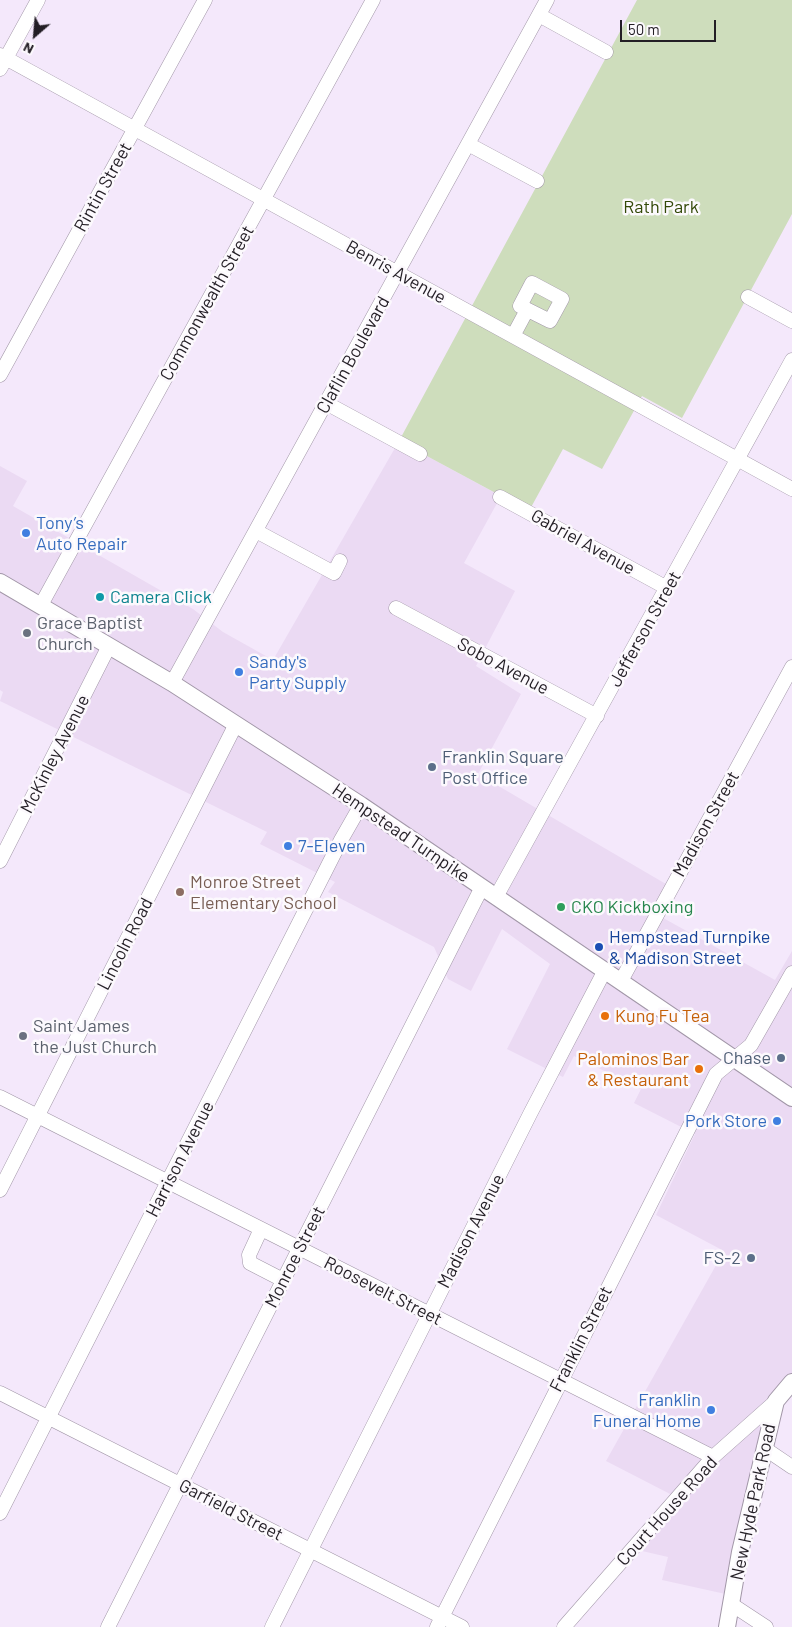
<!DOCTYPE html>
<meta charset="utf-8">
<style>
body{margin:0}
#map{position:relative;width:792px;height:1627px;overflow:hidden;background:#f4e8fb;font-family:Barlow,sans-serif}
canvas{display:block}
.north{position:absolute;left:10px;top:10px;width:50px;height:50px;-webkit-text-stroke:4px #fcf9fd;paint-order:stroke;rotate:207deg;font-size:14px;font-weight:700;line-height:20px;text-align:center;color:#231e25}
.north::after{content:'';display:block;margin:auto;width:18px;height:22px;background:#231e25;clip-path:polygon(50% 0,100% 100%,50% 72%,0 100%)}
.scale{position:absolute;left:620px;top:20px;width:96px;height:22px;box-sizing:border-box;border:2px solid #231e25;border-top:0;padding-left:6px;font-size:15px;line-height:18px;white-space:nowrap;color:#231e25;-webkit-text-stroke:4px #fcf9fd;paint-order:stroke}
</style>
<div id="map">
<canvas width="792" height="1627"></canvas>
<div class="north">N</div>
<div class="scale">50 m</div>
</div>
<script>
const ctx = document.querySelector('canvas').getContext('2d');
ctx.lineJoin = 'round';
function paint(path, color) { ctx.fillStyle = color; ctx.fill(path, 'evenodd'); }
function stroke(path, color, width, dash) { ctx.strokeStyle = color; ctx.lineWidth = width; ctx.lineCap = dash ? 'butt' : 'round'; ctx.setLineDash(dash || []); ctx.stroke(path); }
function label(font, color, halo, rows, align = 'center') {
  ctx.font = font + ' Barlow,sans-serif'; ctx.lineWidth = 5; ctx.setLineDash([]); ctx.textBaseline = 'middle'; ctx.strokeStyle = halo; ctx.fillStyle = color; for (const [text, x, y, turn = 0] of rows) {
    ctx.save(); ctx.translate(x, y); ctx.rotate((+turn || 0) * Math.PI / 180); ctx.textAlign = isNaN(turn) ? turn : align; if (halo) ctx.strokeText(text, 0, 0); ctx.fillText(text, 0, 0); ctx.restore();
  }
}
const built = new Path2D(`
 M399 441 501 496 464 563 515 591 476 666 521 694 478 774 671 887 656 914 775 980 792 951V1388L772 1407 730 1595 662 1580 668 1557 629 1548 674 1496 606 1461 724 1251 656 1215 695 1134 634 1103 641 1089 574 1056 563 1077 507 1049 550 964 502 929 471 991 448 979 434 947 328 892 335 882 260 844 267 832 0 701 3 692 0 690V466L27 481 13 506 193 609 223 632 273 660Z`);
const green = new Path2D(`
 M637 0H792V214L682 418 642 396 602 469 563 449 529 511 399 441Z`);
const minor = new Path2D(`
 M539 15 606 52
 M0 55 792 489
 M0 69 38 0
 M468 144 537 181
 M532 283 562 299 550 321 520 306Z
 M748 297 792 321
 M513 336 527 310
 M0 375 205 0
 M326 403 420 454
 M500 497 667 588
 M256 531 334 573 340 561
 M41 605 373 0
 M396 608 597 716
 M172 683 547 0
 M0 861 109 646
 M496 897 792 360
 M621 981 792 667
 M0 1097 713 1457
 M0 1190 236 724
 M261 1229 249 1255 250 1263 283 1280
 M0 1393 462 1627
 M764 1448 792 1467
 M0 1513 341 840 361 805
 M731 1604 766 1627
 M108 1627 482 887
 M272 1627 530 1114 605 970
 M437 1627 716 1074 751 1045 792 973
 M564 1627 713 1457 776 1401`);
const major = new Path2D(`
 M0 582 172 683 361 805 792 1098
 M727 1627 740 1552 776 1401 792 1382`);
const markers = [
 [26,533,5,"#3f7fe0"],
 [100,597,5,"#0f9aa8"],
 [27,633,5,"#6b7280"],
 [239,672,5,"#3f7fe0"],
 [432,767,5,"#5c6f8a"],
 [288,846,5,"#3f7fe0"],
 [180,892,5,"#8d6e63"],
 [561,907,5,"#2e9e5b"],
 [599,947,5,"#1a4fb4"],
 [605,1016,5,"#e8710a"],
 [23,1036,5,"#6b7280"],
 [781,1058,5,"#5c6f8a"],
 [699,1069,5,"#e8710a"],
 [777,1121,5,"#3f7fe0"],
 [751,1258,5,"#5c6f8a"],
 [711,1410,5,"#3f7fe0"]
];
const streetNames = [
 ["Rintin Street",103,187,-61],
 ["Benris Avenue",396,272,29],
 ["Commonwealth Street",207,303,-61],
 ["Claflin Boulevard",353,355,-61],
 ["Gabriel Avenue",583,542,29],
 ["Jefferson Street",645,629,-61],
 ["Sobo Avenue",503,666,28],
 ["McKinley Avenue",55,754,-63],
 ["Madison Street",706,824,-61],
 ["Hempstead Turnpike",401,833,34],
 ["Lincoln Road",125,944,-63],
 ["Harrison Avenue",180,1159,-63],
 ["Madison Avenue",471,1231,-63],
 ["Monroe Street",295,1257,-63],
 ["Roosevelt Street",383,1291,27],
 ["Franklin Street",581,1339,-63],
 ["New Hyde Park Road",753,1502,-78],
 ["Garfield Street",231,1510,27],
 ["Court House Road",667,1511,-48]
];
const parkNames = [
 ["Rath Park",661,207]
];
const shopNames = [
 ["Tony’s",36,523],
 ["Auto Repair",36,544],
 ["Sandy's",249,662],
 ["Party Supply",249,683],
 ["7-Eleven",298,846],
 ["Pork Store",767,1121,"right"],
 ["Franklin",701,1400,"right"],
 ["Funeral Home",701,1421,"right"]
];
const cultureNames = [
 ["Camera Click",110,597]
];
const worshipNames = [
 ["Grace Baptist",37,623],
 ["Church",37,644],
 ["Saint James",33,1026],
 ["the Just Church",33,1047]
];
const serviceNames = [
 ["Franklin Square",442,757,"left"],
 ["Post Office",442,778,"left"],
 ["Chase",771,1058],
 ["FS-2",741,1258]
];
const educationNames = [
 ["Monroe Street",190,882],
 ["Elementary School",190,903]
];
const leisureNames = [
 ["CKO Kickboxing",571,907]
];
const transitNames = [
 ["Hempstead Turnpike",609,937],
 ["& Madison Street",609,958]
];
const foodNames = [
 ["Kung Fu Tea",615,1016],
 ["Palominos Bar",689,1059,"right"],
 ["& Restaurant",689,1080,"right"]
];
paint(built, '#ebdaf3');
paint(green, '#ceddbc');
stroke(minor, '#a297a8', 15);
stroke(major, '#a297a8', 18);
stroke(minor, '#fff', 14);
stroke(major, '#fff', 16);
for (const [x, y, r, color] of markers) { const dot = new Path2D(); dot.arc(x, y, r, 0, 2 * Math.PI); ctx.fillStyle = color; ctx.fill(dot); stroke(dot, '#fcf9fd', 2); }
label('18px', '#231e25', '#fcf9fd', streetNames);
label('18px', '#334908', '#fcf9fd', parkNames);
label('18px', '#366cbe', '#fcf9fd', shopNames, 'left');
label('18px', '#0d838f', '#fcf9fd', cultureNames, 'left');
label('18px', '#5b616d', '#fcf9fd', worshipNames, 'left');
label('18px', '#4e5e75', '#fcf9fd', serviceNames, 'right');
label('18px', '#785e54', '#fcf9fd', educationNames, 'left');
label('18px', '#27864d', '#fcf9fd', leisureNames, 'left');
label('18px', '#164399', '#fcf9fd', transitNames, 'left');
label('18px', '#c56008', '#fcf9fd', foodNames, 'left');
</script>
